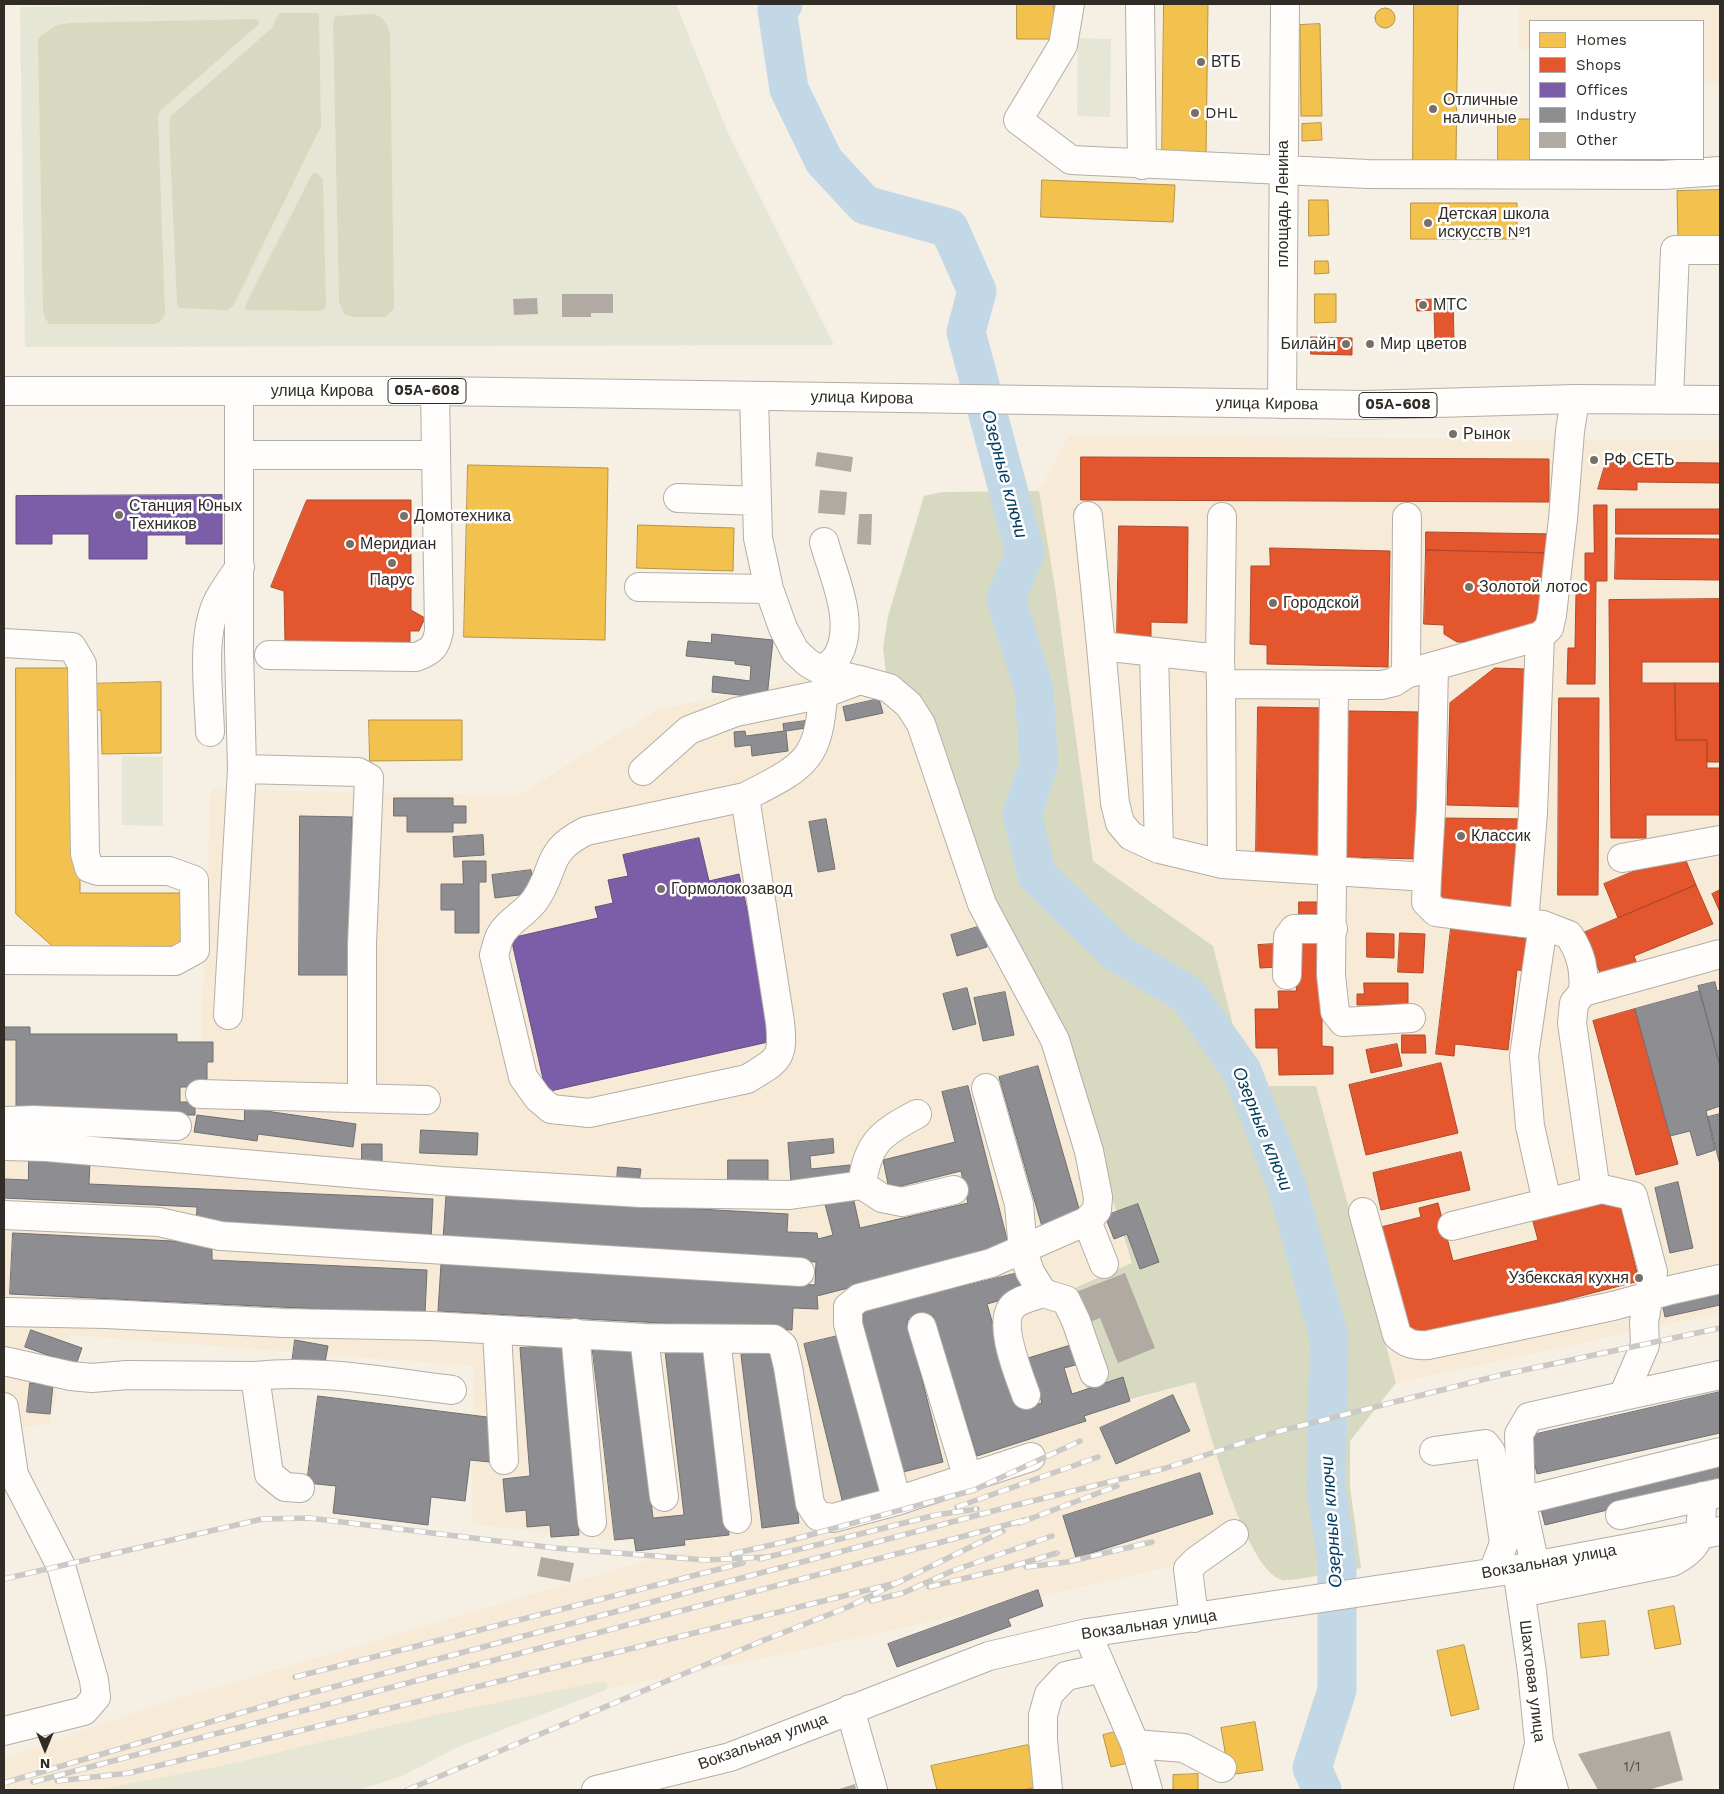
<!DOCTYPE html>
<meta charset="utf-8">
<style>
body{margin:0}
#map{position:relative;width:1724px;height:1794px;overflow:hidden;background:#f6efe4;font-family:"Work Sans",sans-serif}
canvas{display:block}
.frame{position:absolute;inset:0;border:5px solid #312c25;pointer-events:none}
.legend{position:absolute;left:1529px;top:20px;width:175px;height:140px;box-sizing:border-box;background:#fff;border:1px solid #adaba8;margin:0;padding:6px 9px;list-style:none;font-size:15px;color:#312c25}
.legend li{display:flex;align-items:center;gap:10px;height:25px}
.legend b{width:25px;border:1px solid #adaba8}
.north{position:absolute;left:20px;top:1724px;width:50px;height:50px;-webkit-text-stroke:4px #fff;paint-order:stroke;rotate:180deg;font-size:14px;font-weight:700;line-height:20px;text-align:center;color:#312c25}
.north::after{content:'';display:block;margin:auto;width:18px;height:22px;background:#312c25;clip-path:polygon(50% 0,100% 100%,50% 72%,0 100%)}
</style>
<div id="map">
<canvas width="1724" height="1794"></canvas>
<div class="frame"></div>
<ul class="legend">
<li><b style="height:14px;background:#f2c14e"></b>Homes</li>
<li><b style="height:14px;background:#e4572e"></b>Shops</li>
<li><b style="height:14px;background:#7b5ea7"></b>Offices</li>
<li><b style="height:14px;background:#8d8d92"></b>Industry</li>
<li><b style="height:14px;background:#b1aaa3"></b>Other</li>
</ul>
<div class="north">N</div>
</div>
<script>
const ctx = document.querySelector('canvas').getContext('2d');
ctx.lineJoin = 'round';
function paint(path, color) { ctx.fillStyle = color; ctx.fill(path, 'evenodd'); }
function stroke(path, color, width, dash) { ctx.strokeStyle = color; ctx.lineWidth = width; ctx.lineCap = dash ? 'butt' : 'round'; ctx.setLineDash(dash || []); ctx.stroke(path); }
function label(font, color, halo, rows, align = 'center') {
  ctx.font = font + ' "Work Sans",sans-serif'; ctx.lineWidth = 5; ctx.setLineDash([]); ctx.textBaseline = 'middle'; ctx.strokeStyle = halo; ctx.fillStyle = color; for (const [text, x, y, turn = 0] of rows) {
    ctx.save(); ctx.translate(x, y); ctx.rotate((+turn || 0) * Math.PI / 180); ctx.textAlign = isNaN(turn) ? turn : align; if (halo) ctx.strokeText(text, 0, 0); ctx.fillText(text, 0, 0); ctx.restore();
  }
}
const built = new Path2D(`
 M1519 4H1720V84H1703V21H1530V50L1518 48Z
 M1069 435 1720 441V1313L1396 1383 1316 1087 1269 1086 1237 1041 1213 946 1093 861 1055 587 1039 491Z
 M816 675 887 682 1065 1044 1132 1264 1092 1413 1195 1382 1239 1523 1169 1567 794 1652 248 1759 130 1790H4V1758L160 1704 686 1549 472 1524 474 1366 70 1335 50 1423 4 1430V1028L200 1062 211 789 517 796 657 710Z`);
const green = new Path2D(`
 M359 4H676L728 133 834 345 25 347 20 7Z
 M1078 38 1111 39 1110 117 1077 116Z
 M122 756 163 757V826L122 825Z
 M604 1681 608 1684 606 1690 460 1746 402 1776 359 1790H97L221 1766 436 1715Z`);
const forest = new Path2D(`
 M279 13H317L319 15 321 126 233 306 227 310 179 308 177 304 169 125 171 116 271 29Z
 M373 14C384 17 387 23 390 34L394 309 385 317H353L344 314 339 301 333 24 335 16Z
 M256 19 259 20V24L160 111 158 117 165 314 160 322 154 324H49L45 318 43 309 38 38 57 25 71 23Z
 M317 173 323 179 326 308 320 311 245 310 246 304 312 174Z
 M1039 491 1055 587 1093 861 1213 946 1237 1041 1269 1086H1316L1396 1383 1350 1441V1487L1361 1568C1348 1570 1291 1582 1282 1580 1244 1569 1207 1421 1195 1382L1131 1399 1092 1413 1063 1293 1132 1263 1065 1044 887 682 883 648 888 616 924 496 942 492Z`);
const homes = new Path2D(`
 M1017 4H1054V39H1017Z
 M1164 4H1208L1206 158H1162Z
 M1414 4H1458L1456 162H1413Z
 M1375 18a10 10 0 1 1 20 0a10 10 0 1 1-20 0Z
 M1320 24 1322 116H1301L1300 25Z
 M1498 119H1530V159H1685V169H1498Z
 M1321 123 1322 140 1302 141V124Z
 M1042 180 1175 185 1173 222 1041 217Z
 M1720 190V241H1678L1677 191Z
 M1309 200H1328L1329 235 1309 236Z
 M1411 203H1517V239H1411Z
 M1315 261H1328L1329 273 1315 274Z
 M1315 294H1336V322L1315 323Z
 M468 465 608 468 605 640 464 637Z
 M638 525 734 528 733 571 637 568Z
 M16 668H80V893H186V951H58L16 914Z
 M161 682V753L102 754 101 710 86 711 85 684Z
 M369 720H462V760L370 761Z
 M1674 1606 1681 1644 1655 1649 1648 1611Z
 M1605 1621 1609 1655 1581 1658 1578 1624Z
 M1464 1645 1479 1709 1451 1716 1437 1651Z
 M1255 1722 1263 1770 1229 1775 1221 1728Z
 M1124 1730 1132 1762 1111 1767 1103 1735Z
 M1028 1745 1038 1787 1022 1790H937L931 1766Z
 M1198 1774V1790H1173V1775Z`);
const shops = new Path2D(`
 M1453 299 1454 340 1435 341 1434 310 1417 311 1416 300Z
 M1311 337 1352 338V355L1311 354Z
 M1081 457 1549 459V502L1081 500Z
 M1606 462 1720 463V483L1637 482V490L1598 489Z
 M307 500H411V610L425 618 419 631H410V644L285 641 284 591 271 587Z
 M1594 505H1607V581H1596L1595 684H1567L1568 648H1575L1576 593H1585V553H1594Z
 M1616 509H1720V534H1616Z
 M1119 526 1188 527 1187 623 1151 622V638H1117Z
 M1426 532 1555 534V553L1426 550Z
 M1616 538 1720 539V580L1615 579Z
 M1270 548 1390 551 1388 667 1267 664V645L1250 644 1251 566H1270Z
 M1426 550 1544 553 1542 627H1522V636L1510 642H1457L1444 634V625L1424 624Z
 M1720 599V662H1642V683H1675L1676 740H1707V768H1720V815H1646V838H1611L1609 600Z
 M1495 668 1525 669 1523 807 1447 805 1450 703Z
 M1675 683H1720V762H1707V740H1676Z
 M1559 698H1599L1598 895H1558Z
 M1258 707 1326 708 1324 857 1256 856Z
 M1348 711 1421 712 1417 859 1345 857Z
 M1441 818 1528 819 1524 916 1436 903Z
 M1682 851 1696 885 1618 918 1604 884Z
 M1696 885 1713 924 1634 956 1638 967 1604 982 1583 933Z
 M1720 890V912L1712 894Z
 M1299 902H1326V919H1299Z
 M1452 920 1514 927 1513 937 1533 940 1529 971 1517 970 1508 1050 1455 1044 1454 1056 1436 1054Z
 M1367 933 1394 934V958L1367 957Z
 M1400 933 1425 934 1423 973 1398 972Z
 M1296 941H1322V1046L1333 1047V1074L1279 1075 1278 1048H1256L1255 1009H1279L1278 991H1296Z
 M1275 944 1277 967 1260 968 1258 945Z
 M1364 983H1408V1005H1357V994H1364Z
 M1635 1009 1678 1164 1636 1175 1593 1021Z
 M1402 1035H1425L1426 1053H1402Z
 M1397 1044 1402 1066 1371 1073 1366 1050Z
 M1441 1063 1458 1133 1366 1155 1349 1085Z
 M1461 1152 1470 1190 1381 1210 1373 1173Z
 M1618 1196 1639 1281 1410 1340 1381 1227 1421 1217 1419 1208 1438 1203 1453 1261 1538 1240 1532 1218Z`);
const offices = new Path2D(`
 M222 495V544H186V535H147V559H89V534H52V544H16V496Z
 M699 838 709 881 739 874 777 1040 546 1092 511 938 598 918 595 907 613 903 608 880 628 876 623 855Z`);
const industry = new Path2D(`
 M712 634 773 640 767 698 712 692 713 676 750 681 751 666 735 664V661L686 656 688 641 711 643Z
 M879 699 883 713 846 721 843 707Z
 M805 721 806 728 786 731 788 751 752 756 751 745 735 747 734 732 745 731 746 736 784 731 783 724Z
 M394 798H453V806H466V823H453V832H407V816H394Z
 M300 816 352 817 351 975H299Z
 M826 819 835 869 818 872 809 822Z
 M483 835 484 855 454 857 453 837Z
 M463 861H486V882H479V933H455V910H441V884H463Z
 M531 870 534 893 495 898 492 875Z
 M981 926 987 947 957 956 951 935Z
 M1715 982 1717 991 1720 990V1066L1698 986Z
 M967 988 976 1024 953 1030 943 994Z
 M1700 991 1720 1066V1106L1706 1111 1715 1150 1697 1156 1690 1131 1670 1136 1635 1009Z
 M1005 992 1014 1035 983 1041 974 998Z
 M4 1027H30V1034H177V1042H213V1062H207V1081H195V1087H180V1102H195V1115H62L16 1110V1040H4Z
 M1038 1066 1082 1219 1043 1230 999 1077Z
 M968 1086 1009 1247 817 1296 818 1309 793 1308 792 1330 438 1311 441 1264 815 1285 816 1262 443 1240 446 1195 788 1214 787 1232 817 1233 818 1239 833 1235 825 1204 853 1197 860 1228 968 1203 961 1171 889 1189 883 1160 955 1142 942 1092Z
 M245 1108 356 1124 353 1147 258 1134 257 1141 194 1132 197 1115 244 1121Z
 M1720 1114V1165L1708 1117Z
 M421 1130 478 1133 477 1155 420 1153Z
 M833 1139 834 1153 810 1156 811 1169 850 1165 851 1178 791 1183 788 1143Z
 M362 1144H382V1164H362Z
 M29 1159 90 1162 89 1184 433 1199 431 1240 196 1229 197 1207 4 1198V1179L28 1180Z
 M728 1160H768V1183H728Z
 M618 1167 641 1169 639 1183 617 1180Z
 M1678 1182 1693 1248 1670 1253 1655 1188Z
 M1138 1204 1159 1262 1140 1269 1127 1234 1114 1239 1105 1216Z
 M13 1233 212 1243V1260L427 1270 425 1314 10 1294Z
 M1018 1273 1023 1294 987 1304 1018 1409 1042 1403 1028 1358 1074 1344 1079 1364 1064 1368 1072 1394 1123 1377 1130 1401 1084 1416 1086 1421 977 1456 932 1314 907 1320 943 1462 899 1473 859 1312Z
 M1720 1291V1305L1665 1317 1662 1303Z
 M31 1330 82 1348 76 1365 25 1347Z
 M846 1334 886 1498 844 1508 804 1344Z
 M295 1340 328 1346 324 1368 292 1363Z
 M592 1344 633 1347 653 1518 684 1515 665 1351 707 1346 729 1535 684 1540 685 1545 636 1551 634 1538 615 1540Z
 M563 1345 579 1535 551 1537 550 1525 527 1527 526 1510 506 1512 503 1479 530 1476 520 1348Z
 M778 1351 799 1523 762 1528 741 1355Z
 M30 1383 53 1385 50 1414 27 1412Z
 M1720 1392V1433L1537 1474 1528 1436Z
 M1173 1395 1190 1431 1116 1464 1100 1428Z
 M318 1396 495 1418 490 1462 470 1460 465 1501 431 1497 428 1525 333 1513 336 1486 307 1483Z
 M1720 1464V1483L1545 1525 1540 1506Z
 M1200 1473 1213 1514 1076 1558 1063 1516Z
 M1038 1590 1043 1606 1008 1619 1011 1626 897 1667 888 1644Z`);
const river = new Path2D(`
 M783 4 777 10 789 89 824 161 865 205 949 228 977 291 966 332 1025 553 1006 598 1034 690 1039 763 1022 814 1037 875 1115 951 1188 995 1242 1071 1287 1186 1329 1337 1326 1488 1337 1561V1690L1312 1768 1322 1790`);
const building = new Path2D(`
 M562 294H613V313H591V317H562Z
 M537 298 538 314 514 315 513 299Z
 M817 452 853 457 851 472 815 466Z
 M820 490 847 492 845 515 818 513Z
 M859 514H872L871 545 857 544Z
 M1125 1273 1155 1348 1118 1363 1100 1318 1088 1323 1076 1292Z
 M541 1557 574 1563 570 1582 537 1576Z
 M1670 1731 1683 1780 1648 1790H1598L1578 1754Z
 M855 1784 856 1790H836Z`);
const minor = new Path2D(`
 M1070 4 1063 45 1018 120 1071 160 1368 174 1663 175 1720 171
 M1140 4 1142 165
 M754 397 758 538 769 589 783 628 795 651 808 663 822 671 860 680
 M1669 399 1675 250H1720
 M1282 404 1285 4
 M240 455H435
 M678 498 757 501
 M1088 516 1101 646 1220 659 1221 684 1382 685 1394 682 1406 674 1540 636 1549 628 1552 615 1563 519 1570 431 1575 399
 M639 587 769 589
 M1540 636 1533 813 1524 923 1543 925 1569 935C1581 954 1585 969 1583 992
 M4 643 72 647 82 664 85 854 89 868 98 871H169L194 880 195 950 175 961 4 960
 M1101 646 1115 803 1120 823 1131 836 1159 849 1222 864 1427 877 1426 902 1436 912 1524 923
 M1154 652 1159 849
 M269 655 416 657C432 651 436 647 439 631L435 391
 M1220 659 1222 517
 M822 671C827 666 835 661 838 655 856 622 833 575 824 542
 M1406 674 1407 517
 M1221 684 1222 864
 M1334 686 1331 975 1335 1012 1343 1022 1411 1018
 M210 732C209 693 200 634 219 599 225 588 233 577 240 567
 M242 769 358 772 369 778 362 944V1098
 M643 771 689 730 736 712 823 694 860 680 889 688 909 705 921 724 982 904 1055 1040 1089 1151 1098 1197 1097 1210 1087 1221 991 1263 859 1298 848 1307V1324L897 1501
 M745 797 586 831C544 852 557 868 535 900 525 914 507 922 500 936 497 942 496 949 494 955L523 1077 538 1098 551 1109 589 1113 747 1079C778 1060 784 1060 780 1022L745 797C802 767 819 763 823 694
 M1622 858 1720 840
 M1427 877 1431 809 1434 666
 M1543 925 1524 1056 1530 1126 1547 1202
 M1287 975 1288 937 1294 929H1333
 M228 1015 242 769 239 650V391
 M986 1088 1019 1204 1023 1251 1030 1272 1043 1293 1066 1300 1076 1321 1094 1373
 M200 1094 426 1100
 M4 1121 34 1120 177 1126
 M4 1146 46 1147 442 1181 641 1193 790 1195 862 1185 882 1198 902 1202 954 1190
 M862 1185C867 1143 881 1133 917 1114
 M1363 1212 1397 1335C1407 1344 1414 1346 1428 1345L1613 1306 1671 1290 1720 1279
 M4 1215 159 1222 221 1236 800 1272
 M1087 1221 1104 1264
 M1452 1226 1602 1189
 M4 1312 106 1314 284 1323 431 1326 644 1338 774 1339 783 1346 788 1367 810 1504 818 1516 833 1518 897 1501 1031 1457
 M922 1327 968 1479
 M497 1331 504 1460
 M575 1333 592 1522
 M644 1338 664 1497
 M716 1339 737 1519
 M4 1361 71 1376 92 1378 127 1375 255 1376 269 1474 285 1487 300 1488
 M255 1376C321 1369 386 1382 452 1390
 M1026 1395C1019 1375 996 1321 1014 1305 1021 1299 1035 1296 1043 1293
 M1623 1396 1720 1375
 M4 1407 14 1475 61 1566 94 1680 96 1697 84 1711 4 1731
 M1434 1451 1485 1444 1491 1452 1504 1543 1493 1572
 M1521 1501 1720 1452
 M1620 1515 1719 1493
 M1535 1565 1521 1501 1519 1434 1529 1417 1623 1396 1645 1345 1644 1322 1653 1272 1633 1196 1602 1189 1595 1184 1572 1023 1574 1003 1583 992 1720 954
 M1518 1576 1532 1672 1539 1742 1554 1790
 M1521 1593 1672 1562C1706 1545 1699 1530 1703 1496
 M1194 1618 1188 1569 1196 1561 1234 1534
 M1087 1633 1135 1744 1148 1790
 M850 1709 873 1790
 M1135 1744 1184 1748 1222 1768
 M1048 1790 1043 1740V1715L1049 1694 1066 1676 1102 1668
 M1528 1790 1539 1744`);
const major = new Path2D(`
 M4 391H435L1366 405 1575 399 1720 400
 M596 1790 730 1757 989 1656 1087 1633 1517 1569 1720 1531`);
const rail = new Path2D(`
 M957 1507 1098 1457
 M1019 1523 1117 1486
 M732 1554 784 1542 974 1490 1080 1441
 M760 1559 936 1515 977 1509
 M1026 1567 1067 1562 1152 1542
 M4 1579 262 1519 309 1518 555 1548 705 1560 766 1557
 M929 1587 1003 1569 1057 1553
 M871 1601 903 1593 952 1571 1052 1536
 M295 1677 743 1563
 M57 1781 129 1773 900 1582
 M33 1782 1025 1520
 M4 1783 288 1699 1008 1507 1166 1468 1276 1432 1501 1375 1720 1328
 M407 1790 762 1641 848 1607 1003 1531`);
const markers = [
 [1201,62,5,"#767068"],
 [1433,109,5,"#767068"],
 [1195,113,5,"#767068"],
 [1428,223,5,"#767068"],
 [1423,305,5,"#767068"],
 [1346,344,5,"#767068"],
 [1370,344,5,"#767068"],
 [1453,434,5,"#767068"],
 [1594,460,5,"#767068"],
 [119,515,5,"#767068"],
 [404,516,5,"#767068"],
 [350,544,5,"#767068"],
 [392,563,5,"#767068"],
 [1469,587,5,"#767068"],
 [1273,603,5,"#767068"],
 [1461,836,5,"#767068"],
 [661,889,5,"#767068"],
 [1639,1278,5,"#767068"]
];
const numberNames = [
 ["1/1",1632,1767]
];
const shields = [
 [427,391,78],
 [1398,405,78]
];
const shieldNames = [
 ["05А-608",427,391],
 ["05А-608",1398,405]
];
const poiNames = [
 ["ВТБ",1211,62],
 ["Отличные",1443,100],
 ["наличные",1443,118],
 ["DHL",1205,113],
 ["Детская школа",1438,214],
 ["искусств №1",1438,232],
 ["МТС",1433,305],
 ["Билайн",1336,344,"right"],
 ["Мир цветов",1380,344],
 ["Рынок",1463,434],
 ["РФ СЕТЬ",1604,460],
 ["Станция Юных",129,506],
 ["Техников",129,524],
 ["Домотехника",414,516],
 ["Меридиан",360,544],
 ["Парус",392,580,"center"],
 ["Золотой лотос",1479,587],
 ["Городской",1283,603],
 ["Классик",1471,836],
 ["Гормолокозавод",671,889],
 ["Узбекская кухня",1629,1278,"right"]
];
const streetNames = [
 ["площадь Ленина",1283,204,-90],
 ["улица Кирова",322,391],
 ["улица Кирова",862,398,1],
 ["улица Кирова",1267,404,1],
 ["Вокзальная улица",1549,1562,-10],
 ["Вокзальная улица",1149,1625,-8],
 ["Шахтовая улица",1532,1681,83],
 ["Вокзальная улица",763,1742,-20]
];
const waterNames = [
 ["Озерные ключи",1004,474,75],
 ["Озерные ключи",1262,1129,68],
 ["Озерные ключи",1332,1522,-94]
];
paint(built, '#f7ebd7');
paint(green, '#e6e6d4');
paint(forest, '#d7dac0');
paint(homes, '#f2c14e');
stroke(homes, '#b89442', 1);
paint(shops, '#e4572e');
stroke(shops, '#ae4a2b', 1);
paint(offices, '#7b5ea7');
stroke(offices, '#654f80', 1);
paint(industry, '#8d8d92');
stroke(industry, '#717071', 1);
stroke(river, '#c3d8e7', 39);
paint(building, '#b1aaa3');
stroke(minor, '#b3aea6', 30);
stroke(major, '#b3aea6', 30);
stroke(minor, '#fefdfb', 28);
stroke(major, '#fefdfb', 28);
stroke(rail, '#cbc9c5', 5.5);
stroke(rail, '#fff', 4, [11]);
for (const [x, y, r, color] of markers) { const dot = new Path2D(); dot.arc(x, y, r, 0, 2 * Math.PI); ctx.fillStyle = color; ctx.fill(dot); stroke(dot, '#fff', 2); }
label('14px', '#514c44', null, numberNames);
for (const [x, y, w] of shields) { const box = new Path2D(); box.roundRect(x - w / 2, y - 12.5, w, 25, 4); ctx.fillStyle = '#fff'; ctx.fill(box); stroke(box, '#312c25', 1); }
label('bold 15px', '#312c25', null, shieldNames);
label('16px', '#312c25', '#fff', poiNames, 'left');
label('16px', '#312c25', '#fff', streetNames);
label('italic 18px', '#023b5e', '#fff', waterNames);
</script>
